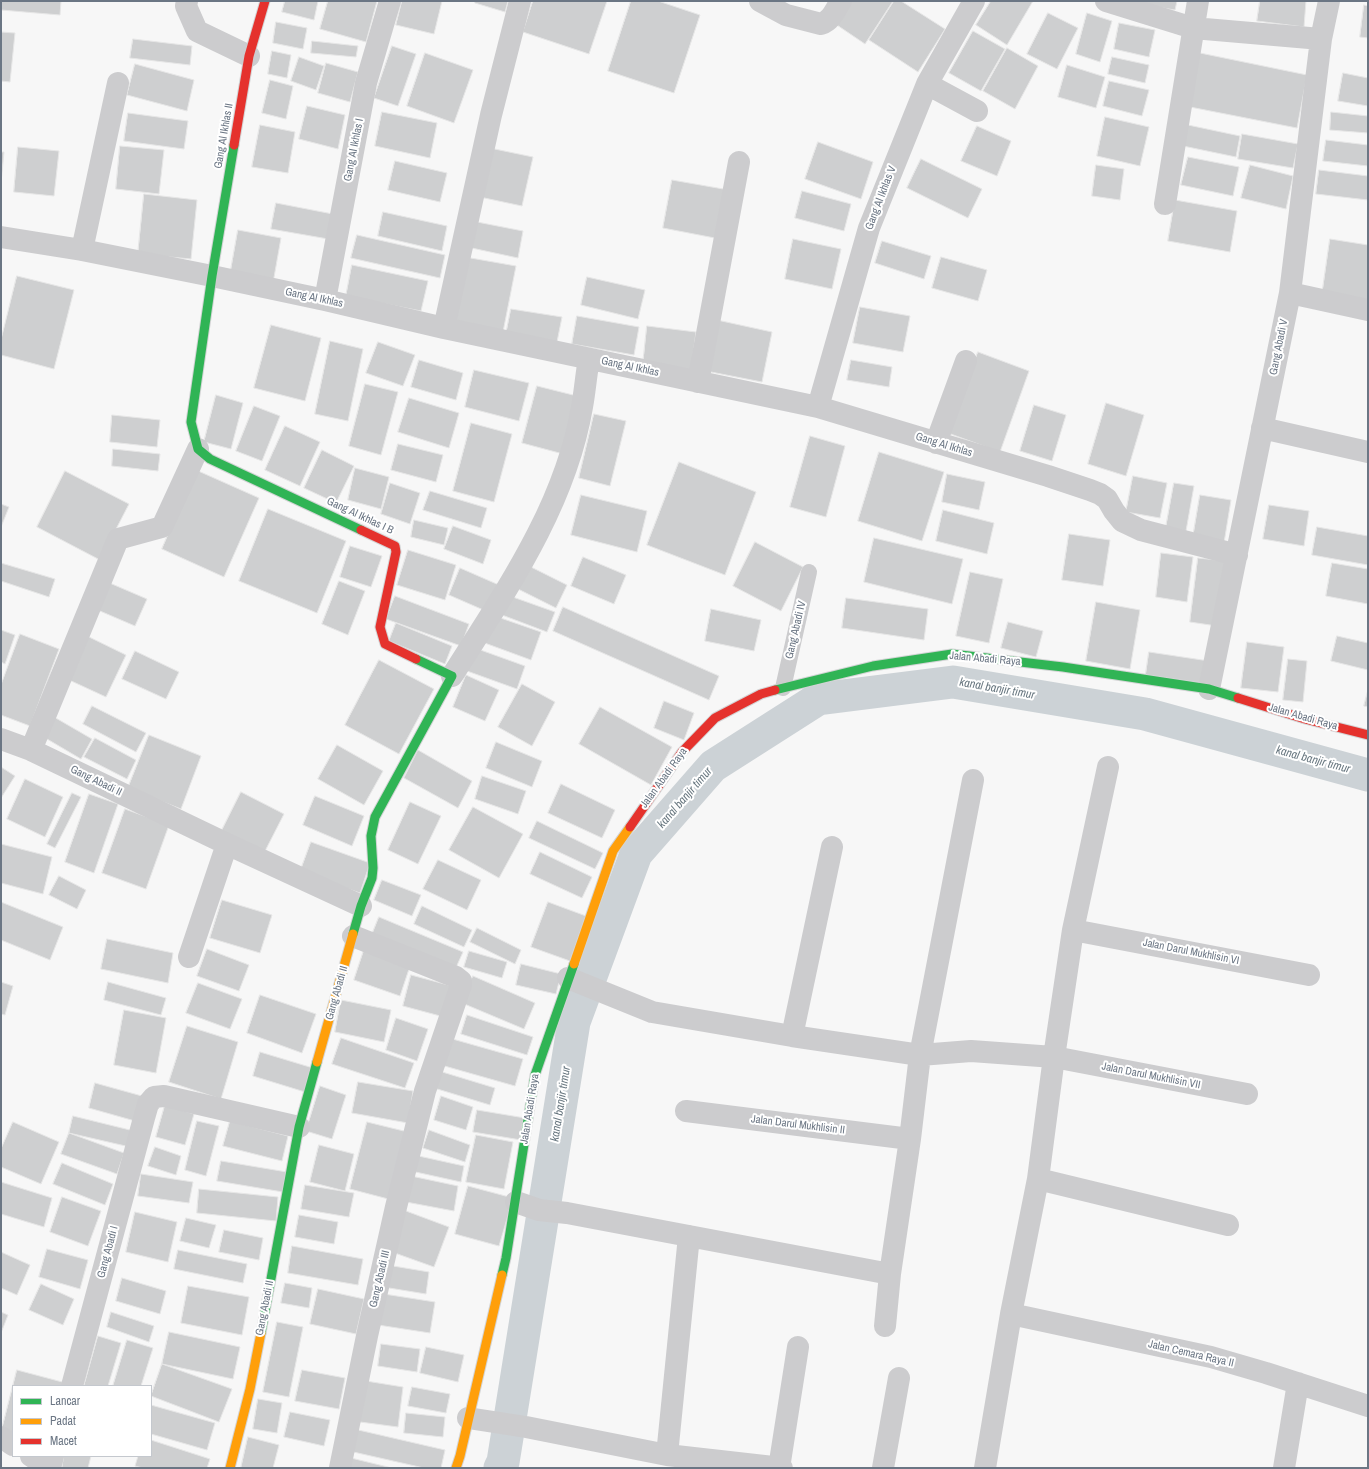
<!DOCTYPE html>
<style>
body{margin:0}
#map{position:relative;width:1369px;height:1469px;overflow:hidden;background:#f7f7f7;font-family:"Archivo Narrow",sans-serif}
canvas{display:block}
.frame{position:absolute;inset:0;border:2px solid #6b7684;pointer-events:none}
.legend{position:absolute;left:12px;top:1385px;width:140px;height:72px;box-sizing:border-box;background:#fff;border:1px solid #c4c8ce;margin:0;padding:5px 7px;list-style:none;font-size:12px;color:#6b7684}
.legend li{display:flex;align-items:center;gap:8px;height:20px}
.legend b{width:20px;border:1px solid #c4c8ce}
</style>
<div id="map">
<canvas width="1369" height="1469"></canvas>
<div class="frame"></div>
<ul class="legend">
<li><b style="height:5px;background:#30b455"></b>Lancar</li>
<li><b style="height:5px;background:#ff9f0a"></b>Padat</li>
<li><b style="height:5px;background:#e5322d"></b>Macet</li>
</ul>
</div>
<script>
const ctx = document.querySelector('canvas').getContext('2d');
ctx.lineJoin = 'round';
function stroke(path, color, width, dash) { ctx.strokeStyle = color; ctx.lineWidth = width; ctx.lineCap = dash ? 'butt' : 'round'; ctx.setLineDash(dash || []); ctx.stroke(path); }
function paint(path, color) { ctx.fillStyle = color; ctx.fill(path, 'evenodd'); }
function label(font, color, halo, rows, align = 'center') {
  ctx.font = font + ' "Archivo Narrow",sans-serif'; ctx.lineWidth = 4; ctx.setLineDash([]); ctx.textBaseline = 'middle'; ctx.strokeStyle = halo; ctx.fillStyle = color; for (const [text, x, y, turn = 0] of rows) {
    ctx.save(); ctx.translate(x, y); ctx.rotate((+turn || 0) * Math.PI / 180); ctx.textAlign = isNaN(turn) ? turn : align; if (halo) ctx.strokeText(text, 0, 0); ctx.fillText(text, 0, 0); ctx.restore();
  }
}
const canal = new Path2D(`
 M500 1468 503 1462 574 1022 636 854 713 766 818 699 953 682 1145 714 1368 775`);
const building = new Path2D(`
 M1 1H61L60 15 1 10Z
 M285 1H318L314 20 282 12Z
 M328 1H377L366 42 320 29Z
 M402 1H442L434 34 396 25Z
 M475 1H508L505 12 475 3Z
 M533 1H607L589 54 523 32Z
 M631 1H658L700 15 674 93 608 71Z
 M844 1H893L865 44 831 21Z
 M894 1H901L945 29 918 72 869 40Z
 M991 1H1033L1007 45 976 25Z
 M1146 1H1177L1175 10 1145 5Z
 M1260 1H1306L1304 27 1257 21Z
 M1364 5 1368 6V38L1360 37Z
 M1048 13 1078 28 1057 69 1027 54Z
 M1087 13 1112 21 1100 62 1076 54Z
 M276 22 307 28 303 49 273 43Z
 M1119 23 1155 30 1149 57 1114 49Z
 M973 31 1005 49 981 91 949 73Z
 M1 32 15 33 10 82 1 81Z
 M133 39 192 46 190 65 130 58Z
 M312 41 358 46 356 57 311 53Z
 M392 46 416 54 398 106 374 98Z
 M1007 48 1038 66 1015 109 983 91Z
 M272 51 291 55 287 78 268 74Z
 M425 53 473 70 454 123 407 106Z
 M1200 53 1307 75 1297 128 1190 107Z
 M299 57 324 66 316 90 291 81Z
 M1112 57 1149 65 1145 83 1108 74Z
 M326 63 358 72 350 102 318 93Z
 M135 64 194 80 187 111 127 95Z
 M1067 65 1105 77 1096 108 1058 97Z
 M1343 73 1368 78V106L1338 101Z
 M270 80 293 86 286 119 262 113Z
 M1109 81 1149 90 1142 116 1103 106Z
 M307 106 345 115 338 149 299 139Z
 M382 112 437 123 430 158 375 146Z
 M1331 112 1368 116V133L1330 130Z
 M128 113 188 121 184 149 124 141Z
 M1105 117 1149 127 1140 166 1097 156Z
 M260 125 295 132 288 173 252 167Z
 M1188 125 1240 136 1236 157 1183 146Z
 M977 126 1011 141 997 176 961 161Z
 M1242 134 1298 144 1293 168 1238 159Z
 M1326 140 1368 145V166L1323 161Z
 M818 142 873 162 861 199 805 179Z
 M120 146 164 150 159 194 116 189Z
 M18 147 59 151 54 196 14 192Z
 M485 147 533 157 522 206 475 196Z
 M1 152H4L1 183Z
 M1188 157 1239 167 1233 196 1181 185Z
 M921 159 982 189 968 218 907 188Z
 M395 161 447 173 440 202 388 190Z
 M1096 165 1124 169 1120 200 1092 196Z
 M1250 165 1293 176 1286 209 1241 198Z
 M1319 170 1368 176V200L1316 194Z
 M672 180 729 190 720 239 663 228Z
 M802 191 851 204 844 231 795 218Z
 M144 194 197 200 191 259 138 254Z
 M1175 200 1237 211 1230 252 1168 241Z
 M276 203 338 215 334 240 271 229Z
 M383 212 447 226 442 251 378 236Z
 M472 221 523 231 518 258 467 247Z
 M238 230 281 238 273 283 230 275Z
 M357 235 445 255 440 278 351 258Z
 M793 239 841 249 832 289 785 279Z
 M1330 239 1368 245V301L1322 295Z
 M882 241 931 256 924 279 875 263Z
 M465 257 516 266 503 332 452 322Z
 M941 257 987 270 978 301 932 288Z
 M352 265 428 281 421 311 346 296Z
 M17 276 74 290 54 369 1 355V340Z
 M587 277 645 290 638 319 581 305Z
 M860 307 910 316 903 352 853 343Z
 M511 309 562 317 557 342 506 334Z
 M577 316 639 327 634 355 572 344Z
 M717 320 772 332 762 382 706 371Z
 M271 325 321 338 305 401 254 388Z
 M647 326 696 332 691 370 643 364Z
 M330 341 363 349 348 421 315 414Z
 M378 342 415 355 403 386 366 373Z
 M978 352 1029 371 1000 452 948 433Z
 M419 360 463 373 456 400 411 387Z
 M851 360 892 367 889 387 847 380Z
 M474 370 529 383 519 421 465 407Z
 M365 384 398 392 381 455 349 446Z
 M537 386 581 397 567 455 522 443Z
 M216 395 243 403 231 449 204 442Z
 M409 398 459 413 449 448 398 432Z
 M1106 403 1144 415 1126 476 1088 464Z
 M1034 405 1066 415 1052 461 1020 451Z
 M254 406 280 416 262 461 236 451Z
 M594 414 626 421 610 486 579 478Z
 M112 415 160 420 157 447 110 442Z
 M471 423 512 434 494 502 453 491Z
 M285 426 320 442 300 486 265 470Z
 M810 436 845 446 826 517 790 507Z
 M398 444 443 455 436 482 391 470Z
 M113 449 160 454 158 471 112 466Z
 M322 450 354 466 336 503 304 488Z
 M879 452 944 472 922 541 858 521Z
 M679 462 756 492 725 575 647 545Z
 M355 468 389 477 381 509 348 500Z
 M196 470 259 498 224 577 162 549Z
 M65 471 129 504 100 560 37 527Z
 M947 474 985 482 979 510 942 502Z
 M1133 476 1167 483 1160 518 1126 512Z
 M390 483 420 493 410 524 381 514Z
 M1174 483 1194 486 1186 531 1166 527Z
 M430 491 487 508 481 528 423 510Z
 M581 495 647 511 637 552 571 535Z
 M1200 495 1231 500 1224 543 1193 537Z
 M1 504 9 507 1 527Z
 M1269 505 1309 511 1304 546 1263 539Z
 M268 509 346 541 317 613 239 581Z
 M943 510 994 523 987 554 936 541Z
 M414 520 448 528 444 545 411 537Z
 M453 526 491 540 483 564 444 549Z
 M1317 527 1368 536V565L1312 555Z
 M1069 534 1110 540 1103 586 1062 580Z
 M874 538 963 559 952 604 864 582Z
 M755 542 803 567 781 611 733 586Z
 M350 546 382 556 371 587 340 577Z
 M408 550 456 565 445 600 397 585Z
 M1161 553 1193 557 1187 602 1156 597Z
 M583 557 626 575 614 604 571 586Z
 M1198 558 1226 561 1217 626 1190 622Z
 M1 563 55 579 49 597 1 581Z
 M1332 563 1368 569V604L1326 596Z
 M525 564 567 585 556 608 514 587Z
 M460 568 499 585 488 612 449 595Z
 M970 572 1003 579 989 643 956 636Z
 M105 581 147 599 135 626 93 608Z
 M339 581 365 591 348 635 322 624Z
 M395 596 469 624 461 646 386 619Z
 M510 596 555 612 547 632 502 615Z
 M846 598 928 609 924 640 842 628Z
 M1096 602 1140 610 1130 669 1086 661Z
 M563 607 719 676 709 700 553 631Z
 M711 609 761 620 754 651 705 641Z
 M492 615 541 632 531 660 482 642Z
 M1008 622 1043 631 1036 657 1001 648Z
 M396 623 452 646 445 664 389 641Z
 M1 630 15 635 5 664 1 662Z
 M20 634 59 649 30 726 1 715V685Z
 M87 636 126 655 106 697 67 679Z
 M1337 636 1368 643V670L1331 661Z
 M1247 642 1284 647 1278 692 1241 688Z
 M475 648 525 666 517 689 467 671Z
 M135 651 179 672 166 699 122 679Z
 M1149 652 1209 661 1206 688 1145 680Z
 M1288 659 1307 661 1303 702 1283 700Z
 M379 660 434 689 399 754 345 725Z
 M466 675 499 690 485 721 453 707Z
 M522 684 555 702 532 746 498 727Z
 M1368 690V707L1364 706Z
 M664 701 694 713 684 740 654 728Z
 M92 706 146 733 136 752 83 724Z
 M600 707 672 747 651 785 579 744Z
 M54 717 92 739 81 759 42 736Z
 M149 735 201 756 181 809 128 788Z
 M95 738 136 760 127 779 84 757Z
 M496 742 542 761 532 787 486 768Z
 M337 745 383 771 364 805 318 779Z
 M418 750 472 781 458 808 404 778Z
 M1 767 15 776 1 798Z
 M482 776 526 791 518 814 475 799Z
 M25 779 63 797 45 837 7 819Z
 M561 784 615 810 602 838 548 813Z
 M241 792 284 814 264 853 221 832Z
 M72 793 81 797 55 848 47 844Z
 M89 794 118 804 94 873 65 862Z
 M315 796 364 816 352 846 303 825Z
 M410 802 441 816 418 864 388 850Z
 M473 807 523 834 499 878 449 850Z
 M125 809 169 825 146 889 102 873Z
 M537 821 603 853 595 869 529 838Z
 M311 842 370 863 360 893 300 872Z
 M1 844 52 857 43 894 1 883Z
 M540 852 592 877 582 898 530 874Z
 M438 860 481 880 467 910 423 889Z
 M59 876 86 890 77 909 49 895Z
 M382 880 421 895 412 916 374 900Z
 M222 900 272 915 260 953 210 938Z
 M1 902 63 927 50 960 1 940Z
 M548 902 586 916 570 961 531 947Z
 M422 906 472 930 464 947 414 924Z
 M379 917 463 952 454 972 371 937Z
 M477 928 521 950 515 964 470 942Z
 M107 939 173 953 168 983 101 969Z
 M207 949 249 965 239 991 197 976Z
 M364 950 410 966 400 996 354 980Z
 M469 951 507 962 502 978 464 967Z
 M521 964 561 974 556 994 516 985Z
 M411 975 452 986 444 1017 403 1006Z
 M473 976 535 1003 524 1029 462 1003Z
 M1 982 13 986 5 1015 1 1014Z
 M108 982 166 998 161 1015 104 1000Z
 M198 983 242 999 230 1029 186 1013Z
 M260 995 316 1014 302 1053 247 1033Z
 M341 1000 391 1010 384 1042 335 1032Z
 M124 1010 166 1018 156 1073 114 1065Z
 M467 1015 533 1037 527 1055 461 1034Z
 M396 1018 428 1029 417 1061 386 1050Z
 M187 1026 238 1042 221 1099 169 1082Z
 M341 1038 414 1063 405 1088 332 1064Z
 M449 1038 523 1059 515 1086 441 1065Z
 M260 1052 313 1068 305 1092 253 1076Z
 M439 1071 495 1088 490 1105 434 1088Z
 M358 1082 413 1091 408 1123 352 1113Z
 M95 1083 142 1096 135 1121 89 1108Z
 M320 1086 346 1095 332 1139 306 1131Z
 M441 1096 473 1107 466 1130 434 1120Z
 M165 1105 194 1114 185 1145 156 1137Z
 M477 1110 525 1118 521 1140 473 1132Z
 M73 1116 134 1131 130 1147 69 1133Z
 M197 1121 219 1126 206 1176 185 1170Z
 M230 1121 288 1136 282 1161 223 1146Z
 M13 1122 59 1142 41 1184 1 1167V1149Z
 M367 1122 412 1133 396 1201 350 1189Z
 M429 1130 470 1145 465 1162 423 1148Z
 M69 1133 124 1153 117 1174 61 1154Z
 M476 1135 513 1142 504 1189 466 1182Z
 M319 1145 354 1154 345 1191 310 1182Z
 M155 1147 181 1156 176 1175 148 1166Z
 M414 1155 464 1166 461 1182 411 1171Z
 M221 1161 287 1172 283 1192 217 1181Z
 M62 1163 113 1184 105 1205 53 1184Z
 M141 1174 193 1182 189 1203 138 1196Z
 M411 1176 458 1186 454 1211 406 1202Z
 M1 1182 52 1198 44 1227 1 1214Z
 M305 1185 354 1193 349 1217 301 1209Z
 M468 1186 513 1198 499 1246 455 1234Z
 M199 1189 278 1197 276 1221 197 1213Z
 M62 1197 101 1211 88 1246 50 1232Z
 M406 1211 449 1227 434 1267 392 1252Z
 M135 1212 177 1222 168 1262 126 1252Z
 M299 1215 338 1222 334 1244 295 1237Z
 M186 1218 216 1225 209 1248 180 1241Z
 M224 1230 263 1238 259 1260 219 1252Z
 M292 1246 363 1259 358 1285 288 1273Z
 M47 1249 88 1260 80 1289 39 1277Z
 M178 1250 247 1264 243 1283 174 1269Z
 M1 1252 30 1265 17 1295 1 1288Z
 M387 1265 429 1272 426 1294 383 1287Z
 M122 1278 166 1291 160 1314 116 1301Z
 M285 1283 312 1288 309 1308 281 1303Z
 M41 1284 74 1299 63 1325 29 1310Z
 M188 1286 249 1297 242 1335 181 1323Z
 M318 1289 364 1299 356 1334 310 1324Z
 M384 1294 435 1302 430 1333 378 1325Z
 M1 1312 8 1315 1 1333Z
 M111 1312 154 1326 149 1342 107 1327Z
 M277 1322 303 1327 289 1397 263 1392Z
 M169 1332 240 1347 233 1379 162 1364Z
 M98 1336 121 1343 108 1386H84Z
 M127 1340 153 1348 141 1386H113Z
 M381 1344 420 1349 417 1372 378 1366Z
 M426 1347 464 1355 458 1382 420 1373Z
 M162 1364 232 1389 219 1422 151 1396Z
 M17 1370 66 1383V1386H13V1432L2 1429Z
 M302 1370 345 1378 339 1409 295 1401Z
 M366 1381 403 1387 398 1427 360 1422Z
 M412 1387 450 1394 446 1413 408 1406Z
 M258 1399 282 1403 277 1433 253 1429Z
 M151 1405 215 1423 207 1450 151 1434Z
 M290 1412 330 1420 324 1446 284 1437Z
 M406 1413 445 1417 443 1437 404 1433Z
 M354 1429 445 1450 441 1468H424L349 1451Z
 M248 1437 279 1445 273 1468H241Z
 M151 1440 210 1459 207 1468H143L135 1466 138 1456H151Z
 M64 1456H91L88 1468H62Z
 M351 1458 392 1468H349Z`);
const lane = new Path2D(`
 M783 688 809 572`);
const street = new Path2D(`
 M187 1 186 6 197 31 249 56
 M760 1 786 15 821 24C832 20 835 10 841 1
 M1106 1 1193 28 1321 39
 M927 84 977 111
 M1165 204 1198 1
 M1 237 82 250 212 276 325 300 444 328 818 407 1048 476 1090 490 1100 494 1107 499 1114 511 1122 521 1141 530 1237 555
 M82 250 118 83
 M1290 293 1368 310
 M325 300 366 83 390 1
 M444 328 491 115 520 1
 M698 382 739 162
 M818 407 869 228 927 84 974 1
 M1262 428 1368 452
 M936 443 966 361
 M452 676C505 592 565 507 582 407 585 391 586 375 589 359
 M1209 689 1290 293 1321 39 1329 1
 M1 739 31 750 227 844 361 906
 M31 750 118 539 162 527 198 449
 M1108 767 1073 930 1054 1057 1247 1094
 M1073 930 1309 975
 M189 957 227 844
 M568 978 652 1012 792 1036 920 1055 971 1051 1054 1057 1038 1179 1011 1314 985 1468
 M792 1036 832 847
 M686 1111 910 1139
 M1038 1179 1228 1225
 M516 1202 539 1210 567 1213 890 1274 910 1139 920 1055 973 780
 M1011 1314 1211 1357 1266 1373 1368 1406
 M885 1326 890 1274
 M72 1386 144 1118 148 1104 154 1097 164 1096 299 1127
 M468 1418 526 1427 667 1455 782 1468
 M1 1437 13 1445
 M667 1455 689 1236
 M31 1456 50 1468 53 1456
 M340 1468 367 1336 396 1207 425 1091 461 985V981L456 977 353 936
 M779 1468 798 1347
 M883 1468 899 1378
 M1284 1468 1298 1383`);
const fast = new Path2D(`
 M234 145 212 276 191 422 198 449 210 459 361 530
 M775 690 873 666 952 654 1063 667 1209 689 1238 698
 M353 934 361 906 372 878 373 868 371 836 375 817 452 676 416 659
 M502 1275 506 1258 535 1075 574 964
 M261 1333 299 1127 317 1062`);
const slow = new Path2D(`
 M574 964 613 851 630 827
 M317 1062 353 934
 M230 1468 250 1389 261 1333
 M456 1468 460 1456 502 1275`);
const jam = new Path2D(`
 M234 145 249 56 265 1
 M361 530 395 546 396 552 380 627 385 644 416 659
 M1238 698 1305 719 1368 735
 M630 827 682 752 715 718 761 694 775 690`);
const streetNames = [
 ["Gang Al Ikhlas II",224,136,-80],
 ["Gang Al Ikhlas I",354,150,-79],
 ["Gang Al Ikhlas V",881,198,-69],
 ["Gang Al Ikhlas",314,298,12],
 ["Gang Abadi V",1279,347,-79],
 ["Gang Al Ikhlas",630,367,12],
 ["Gang Al Ikhlas",944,445,17],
 ["Gang Al Ikhlas I B",360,516,25],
 ["Gang Abadi IV",796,630,-77],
 ["Jalan Abadi Raya",985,659,5],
 ["Jalan Abadi Raya",1303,717,16],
 ["Jalan Abadi Raya",664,778,-54],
 ["Gang Abadi II",96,781,26],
 ["Jalan Darul Mukhlisin VI",1191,952,11],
 ["Gang Abadi II",337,993,-74],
 ["Jalan Darul Mukhlisin VII",1151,1076,11],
 ["Jalan Abadi Raya",530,1109,-81],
 ["Jalan Darul Mukhlisin II",798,1125,7],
 ["Gang Abadi I",108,1252,-75],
 ["Gang Abadi III",380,1279,-77],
 ["Gang Abadi II",265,1308,-79],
 ["Jalan Cemara Raya II",1191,1354,13]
];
const waterNames = [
 ["kanal banjir timur",997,689,10],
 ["kanal banjir timur",1313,760,15],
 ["kanal banjir timur",685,798,-49],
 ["kanal banjir timur",561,1104,-81]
];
stroke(canal, '#ccd2d6', 33);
paint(building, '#cecfd0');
stroke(building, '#e6e6e6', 1);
stroke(fast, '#d3d4d5', 11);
stroke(slow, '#d3d4d5', 11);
stroke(jam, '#d3d4d5', 11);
stroke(lane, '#ccccce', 16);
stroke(street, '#ccccce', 22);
stroke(fast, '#30b455', 9);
stroke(slow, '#ff9f0a', 9);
stroke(jam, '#e5322d', 9);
label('11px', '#6b7684', '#fff', streetNames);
label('italic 12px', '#67767f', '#fff', waterNames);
</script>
